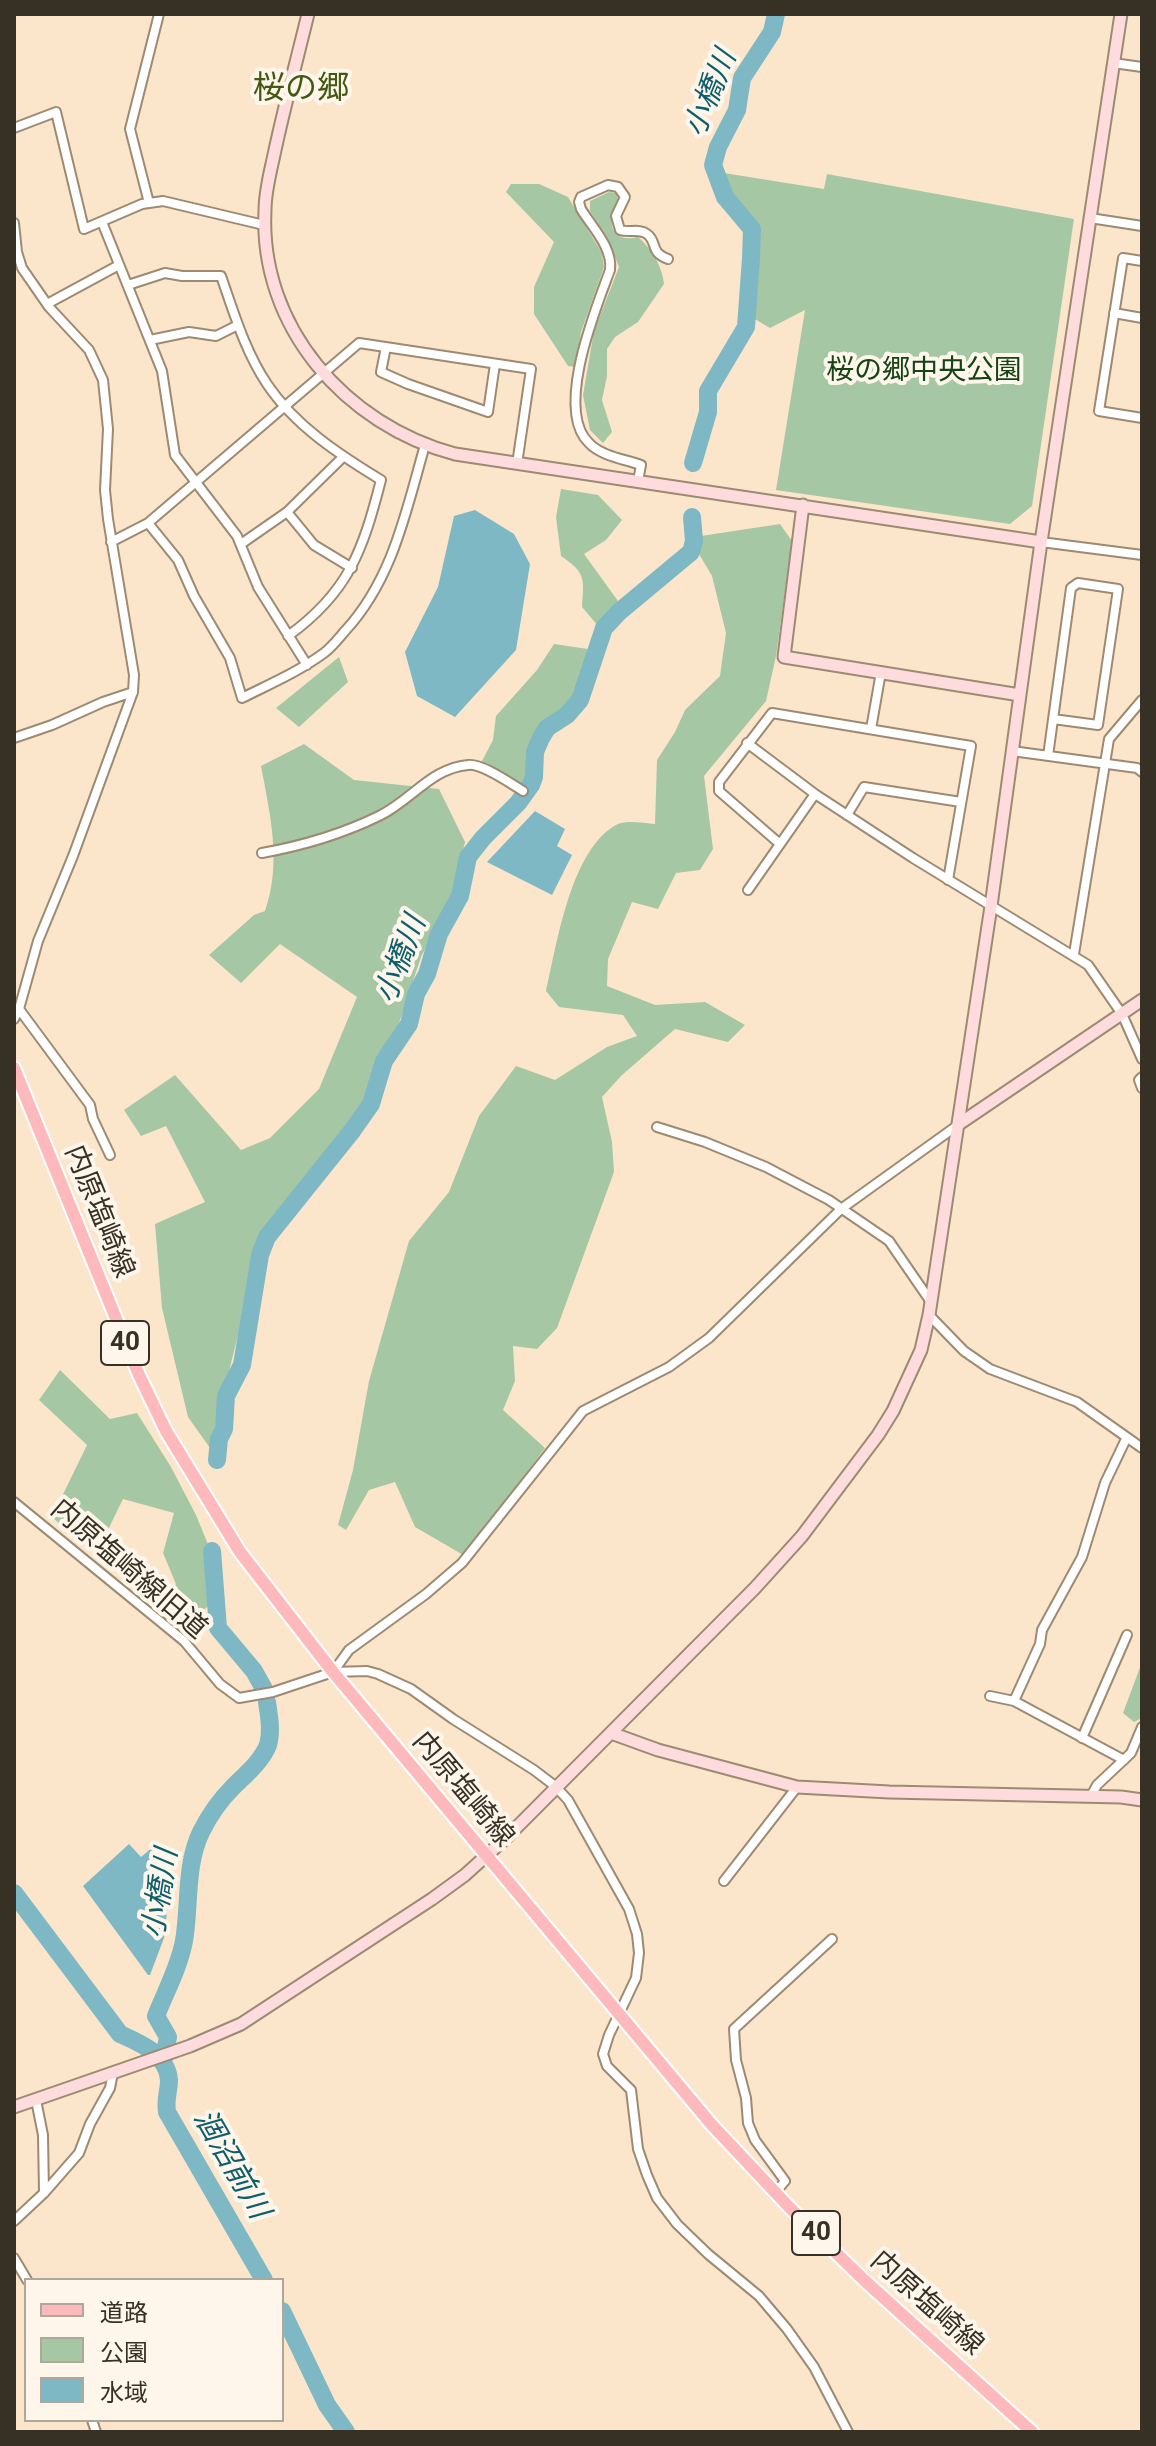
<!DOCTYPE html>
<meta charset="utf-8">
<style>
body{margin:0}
#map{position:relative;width:1156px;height:2446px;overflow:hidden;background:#fbe6cc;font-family:Roboto,"Noto Sans JP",sans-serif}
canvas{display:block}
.frame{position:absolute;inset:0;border:16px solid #373025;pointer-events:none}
.legend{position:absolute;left:24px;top:2278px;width:260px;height:144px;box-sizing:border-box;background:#fef6eb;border:2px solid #aea79c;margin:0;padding:10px 14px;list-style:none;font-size:24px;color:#373025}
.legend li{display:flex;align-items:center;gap:16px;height:40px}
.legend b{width:40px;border:2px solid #aea79c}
</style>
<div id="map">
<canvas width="1156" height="2446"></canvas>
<div class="frame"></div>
<ul class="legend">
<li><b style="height:10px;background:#feb9bd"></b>道路</li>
<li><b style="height:22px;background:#a6c7a4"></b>公園</li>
<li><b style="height:22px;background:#7eb8c4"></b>水域</li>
</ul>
</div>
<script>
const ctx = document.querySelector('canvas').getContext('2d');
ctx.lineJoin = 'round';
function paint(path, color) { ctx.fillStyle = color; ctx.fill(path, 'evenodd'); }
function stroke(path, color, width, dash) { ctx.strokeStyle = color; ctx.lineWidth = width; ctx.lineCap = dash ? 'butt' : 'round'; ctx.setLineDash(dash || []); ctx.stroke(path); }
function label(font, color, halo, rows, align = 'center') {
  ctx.font = font + ' Roboto,"Noto Sans JP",sans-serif'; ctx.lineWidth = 8; ctx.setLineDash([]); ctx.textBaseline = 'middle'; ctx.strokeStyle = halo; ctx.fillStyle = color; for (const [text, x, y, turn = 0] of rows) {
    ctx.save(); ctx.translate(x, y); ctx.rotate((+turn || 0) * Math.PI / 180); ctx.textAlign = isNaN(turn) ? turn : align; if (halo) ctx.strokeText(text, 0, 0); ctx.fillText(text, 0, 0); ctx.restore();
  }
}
const green = new Path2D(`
 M724 173 824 189 827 174 1074 219 1032 506 1010 524 776 490 805 310 770 328 753 318 756 233 737 205Z
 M511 184H539L568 197 602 253 604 267 581 332 576 367 568 366 534 314V287L554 242 506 192Z
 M609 192 616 193 618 199C607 219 608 244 638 237 652 249 662 266 664 284L638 322 615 337 607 349V376L602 400 612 432 603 443 590 430 583 395 594 331 619 267 607 237 590 211V201Z
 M561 489 598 495 622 520 606 540 584 554 618 601 598 626 582 607C584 578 586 573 561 556L556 517Z
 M780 524 792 541 776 656 766 701 704 776 713 849 700 870 676 873 658 909 632 902 608 959 607 986 655 1005 705 1002 745 1025 728 1042 675 1029 622 1075 602 1097 612 1142 614 1172 557 1328 537 1349 513 1346 515 1381 503 1410 545 1448 465 1556 415 1527 395 1482 369 1490 346 1530 338 1525 353 1470 369 1381 409 1241 449 1192 479 1116 516 1066 555 1080 607 1047 637 1036 623 1015 559 1007 546 991C557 944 571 847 618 824 628 820 644 823 655 824L657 760 675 732 685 710 720 676 726 633 712 576 699 554 701 536Z
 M554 644 588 649 583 682 567 708 538 733 530 768 523 785 481 763 493 740 496 716 537 670Z
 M339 657 348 682 299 727 276 708Z
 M304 744 354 780 439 789 465 842 452 897 421 957 399 1023 361 1110 276 1212 251 1256 238 1335 210 1448 188 1417 162 1308 155 1224 205 1202 166 1126 141 1136 124 1110 175 1075 241 1150 270 1138 319 1089 357 997 280 944 241 983 209 955 254 915 265 911C282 863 270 814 261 766Z
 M60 1370 110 1419 137 1413 171 1467 196 1515 209 1547 205 1568 212 1604 177 1627 162 1614 176 1584 163 1553 174 1513 123 1499 105 1536 83 1544 52 1517 87 1445 39 1400Z
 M1142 1662V1718L1134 1722 1123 1713Z`);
const water = new Path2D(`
 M475 510 514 534 530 564 516 650 455 717 417 696 405 652 438 587 454 516Z
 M535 811 565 829 557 846 572 855 552 895 487 862Z
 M129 1844 141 1857 153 1847 172 1867 164 1938 150 1975H148L83 1886Z`);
const river = new Path2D(`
 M693 463 708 412V391L746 327 751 258 752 229 725 197 713 165 718 147 737 110 742 78 772 32 776 14
 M217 1460 219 1439 224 1429 226 1396 242 1365 260 1255 267 1237 352 1131 371 1104 384 1061 409 1024 416 994 427 974 439 934 460 896 468 857 483 838 518 803 531 785 534 777 535 752 541 738 547 728 567 715 580 700 604 628 619 612 691 552 694 541 692 517
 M212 1551 218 1628 254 1671 264 1689
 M14 1893 120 2034C140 2043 167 2054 169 2080 169 2092 165 2098 167 2112L264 2280
 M163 2062 168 2037 156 2016C166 1991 179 1967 184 1941 190 1906 185 1865 201 1832 209 1816 220 1800 233 1787 244 1776 262 1761 268 1745 272 1731 269 1716 267 1702
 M282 2311 327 2405 346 2432`);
const street = new Path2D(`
 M1113 63 1142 67
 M14 128 56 112 84 229 142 204 163 201 264 225
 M149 203 130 129 159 14
 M1090 218 1142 226
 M102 222 162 371 175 455 237 536 258 587 307 665
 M14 223 17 252 22 268 49 307 89 350 103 380 108 429 105 490 108 519 134 675 133 692 73 856 38 941 19 1009 14 1019
 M1142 261 1123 258 1099 411 1142 418
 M128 285 165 273 182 276H221C234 313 245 351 267 384 295 426 340 455 381 480 363 550 349 592 288 636
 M47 304 119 265
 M1114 313 1142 318
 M150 340 189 332 216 336 238 325
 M386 347 381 372 408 384 488 412 495 364
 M638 481 641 465C624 459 601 456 589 443 554 410 596 308 610 270 613 248 592 227 581 209L579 202 581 197 608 185 618 187 625 197 616 216 620 230C629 233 640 228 647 234 658 242 649 252 668 259
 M287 512 314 545 352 568
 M148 523 178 560 194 596 230 658 242 698C270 684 298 672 324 653 332 647 338 639 345 631 393 579 406 511 425 445
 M111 542 148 523 359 343 531 369 517 464
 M1041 542 1142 555
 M241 544 287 512 343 457
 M871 729 881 672
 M14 738 52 725 103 702 133 692
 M747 743 815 794 913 858 1088 965 1122 1014 1142 1059
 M1012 751 1137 768 1142 772
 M1048 756 1071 588 1078 583 1118 589 1098 725 1053 719
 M847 815 864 787 961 802
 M780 844 719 791V782L772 713 971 746 948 880
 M262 853C301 846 342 834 379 816 411 801 431 768 468 765 482 763 511 784 523 791
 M748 890 815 794
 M1074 954 1109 739 1142 700
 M19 1009 90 1105 93 1119 110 1155
 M1142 1077 1139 1080 1142 1088
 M657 1127 705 1142 766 1167 829 1200 889 1241 931 1302
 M929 1315 964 1351 990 1369 1077 1402 1142 1448
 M14 1502 184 1641 220 1684 239 1698 273 1692 333 1672 367 1671 378 1674 411 1689 453 1719 534 1770 555 1786 568 1800 629 1909 637 1934 639 1953 636 1978 609 2035 603 2054 607 2066 631 2090 638 2149 647 2175 657 2198 677 2224 708 2254 759 2296 787 2329 814 2367 848 2432
 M333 1672 349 1650 426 1594 462 1563 583 1411 669 1367 709 1338 841 1209 958 1125
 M990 1696 1014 1701 1124 1760
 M1014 1701 1040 1644 1042 1630 1082 1557 1105 1483 1126 1439
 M1082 1738 1127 1635
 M1091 1796 1097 1785 1131 1753 1142 1727
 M724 1881 797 1787
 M36 2100 43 2135 44 2193
 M775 2193 785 2181 755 2140 748 2123 746 2098 736 2060 734 2029 832 1939
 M14 2221 44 2193 79 2153 90 2124 110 2088 113 2073
 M14 2258 27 2280
 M92 2420 96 2432`);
const secondary = new Path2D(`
 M308 14C297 59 285 104 275 150 271 170 265 190 265 210 259 327 346 425 455 454L1041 542
 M803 505 784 657 1020 695
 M959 1124 1142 1000
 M611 1733 658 1750 797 1787 889 1792 1121 1797 1142 1800
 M14 2107 190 2046 241 2024 432 1899 465 1875 508 1836 755 1588 802 1536 878 1435 893 1411 921 1350 929 1315 991 906 1041 542 1121 14`);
const primary = new Path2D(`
 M14 1068 139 1375 166 1431 240 1552 333 1672 712 2125 790 2208 864 2280 1032 2432`);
const shields = [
 [125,1343,48],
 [816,2233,48]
];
const shieldNames = [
 ["40",125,1343],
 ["40",816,2233]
];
const parkNames = [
 ["桜の郷中央公園",924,372]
];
const streetNames = [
 ["内原塩崎線",98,1212,68],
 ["内原塩崎線旧道",128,1570,41],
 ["内原塩崎線",462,1790,50],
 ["内原塩崎線",926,2304,42]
];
const waterNames = [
 ["小橋川",712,94,-68],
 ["小橋川",402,960,-69],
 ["小橋川",162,1894,-81],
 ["涸沼前川",230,2165,60]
];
const quarterNames = [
 ["桜の郷",301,90]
];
paint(green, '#a6c7a4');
paint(water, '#7eb8c4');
stroke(river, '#7eb8c4', 18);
stroke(street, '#9d8a72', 12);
stroke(secondary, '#9d8a72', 15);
stroke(primary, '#fff', 16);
stroke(street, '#fff', 8);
stroke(secondary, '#fedcde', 11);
stroke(primary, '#feb9bd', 12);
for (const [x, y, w] of shields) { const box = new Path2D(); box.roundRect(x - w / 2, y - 22, w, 44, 6); ctx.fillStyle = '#fef6eb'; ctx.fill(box); stroke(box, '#373025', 2); }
label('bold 26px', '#373025', null, shieldNames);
label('28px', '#144413', '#fef6eb', parkNames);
label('28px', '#373025', '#fef6eb', streetNames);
label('italic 30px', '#0d5f6c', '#fef6eb', waterNames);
label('32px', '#425911', '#fef6eb', quarterNames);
</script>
